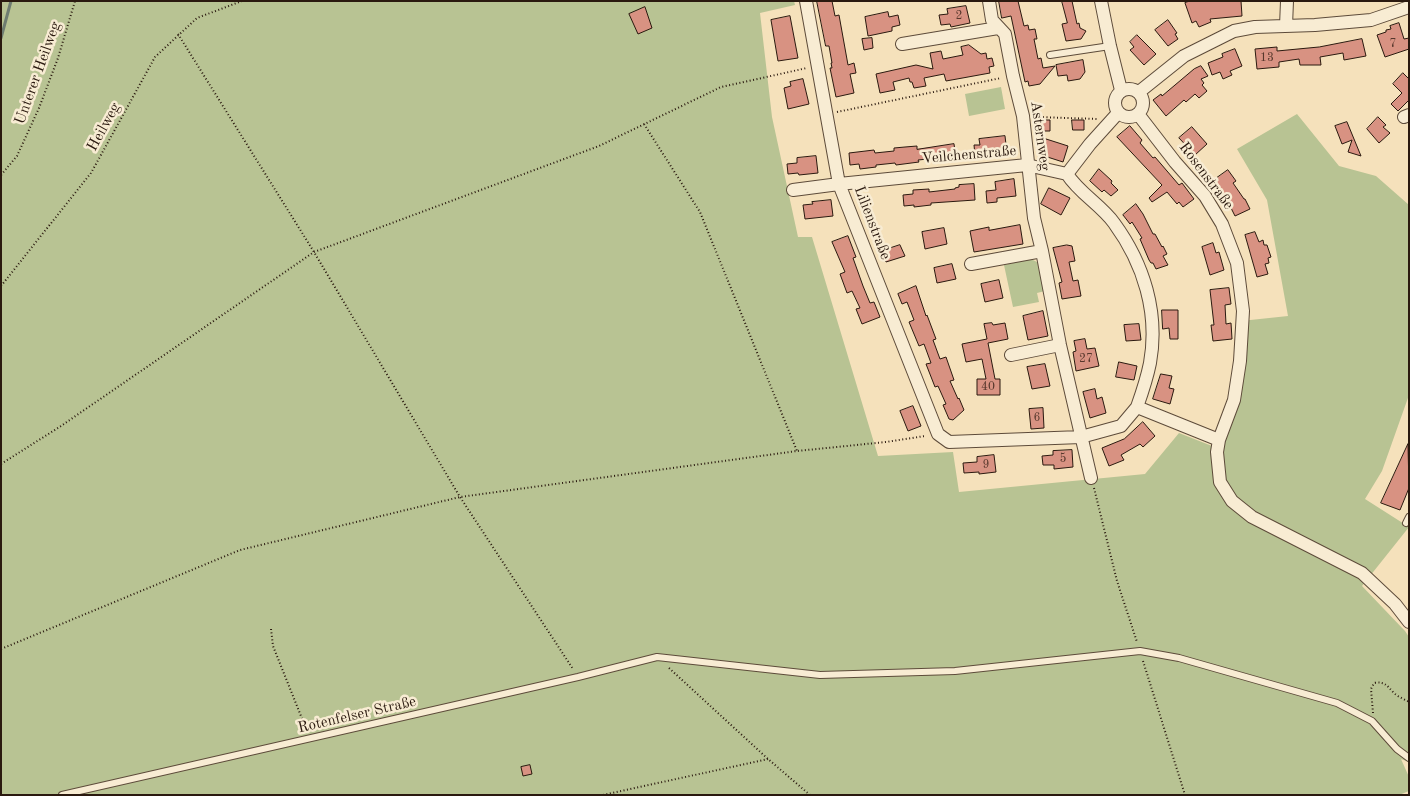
<!DOCTYPE html>
<meta charset="utf-8">
<style>
body{margin:0}
#map{position:relative;width:1410px;height:796px;overflow:hidden;background:#f5e1bb;font-family:"Old Standard TT",serif}
canvas{display:block}
.frame{position:absolute;inset:0;border:2px solid #2a190f;pointer-events:none}
</style>
<div id="map">
<canvas width="1410" height="796"></canvas>
<div class="frame"></div>
</div>
<script>
const ctx = document.querySelector('canvas').getContext('2d');
ctx.lineJoin = 'round';
function paint(path, color) { ctx.fillStyle = color; ctx.fill(path, 'evenodd'); }
function stroke(path, color, width, dash) { ctx.strokeStyle = color; ctx.lineWidth = width; ctx.lineCap = dash ? 'butt' : 'round'; ctx.setLineDash(dash || []); ctx.stroke(path); }
function label(font, color, halo, rows, align = 'center') {
  ctx.font = font + ' "Old Standard TT",serif'; ctx.lineWidth = 5; ctx.setLineDash([]); ctx.textBaseline = 'middle'; ctx.strokeStyle = halo; ctx.fillStyle = color; for (const [text, x, y, turn = 0] of rows) {
    ctx.save(); ctx.translate(x, y); ctx.rotate((+turn || 0) * Math.PI / 180); ctx.textAlign = isNaN(turn) ? turn : align; if (halo) ctx.strokeText(text, 0, 0); ctx.fillText(text, 0, 0); ctx.restore();
  }
}
const green = new Path2D(`
 M1 1H794L795 5 760 13 772 117 798 237H812L878 456 953 452 959 492 1145 474 1179 433 1212 446 1230 399 1241 321 1288 316 1267 200 1237 149 1297 114 1339 166 1376 176 1409 205V395L1382 471 1365 499 1409 527 1362 586 1405 631 1409 637V762L1401 759 1409 777V791L1399 795H1Z
 M1001 87 1005 109 969 116 965 94Z
 M1031 259 1039 263 1045 291 1037 293 1039 302 1013 307 1004 265Z`);
const stream = new Path2D(`
 M1 38 11 1`);
const building = new Path2D(`
 M817 1H832L835 16 839 15 848 65 854 63 856 73 850 74 854 93 836 97 830 68H832L831 63H832L829 46H826Z
 M999 1H1018L1024 26 1028 25 1029 30 1035 29 1037 39H1034L1038 59 1041 58 1043 68 1055 66 1040 84 1029 86 1028 81 1025 82 1011 16 1002 18Z
 M1062 1H1072L1077 24 1079 23 1080 28 1086 31 1081 39 1066 41 1062 24 1067 23Z
 M1190 1H1241L1242 16 1210 19 1211 22 1199 27 1196 21 1192 23 1185 3Z
 M966 6 970 23 951 27 950 24 941 25 939 15 948 14 947 9Z
 M645 7 652 28 638 34 629 14Z
 M888 12 889 17 898 15 900 25 892 27V31L868 36 865 17Z
 M790 16 798 58 778 61 771 20Z
 M1168 20 1177 33 1175 34 1178 39 1168 46 1155 30Z
 M1399 23 1404 39 1409 38V49L1385 57 1377 35 1386 32V30L1391 29 1390 26Z
 M1137 35 1156 54 1144 65 1130 50 1134 47 1130 42Z
 M872 38 873 48 864 50 862 39Z
 M1362 39 1366 56 1344 60 1343 53 1320 57 1321 65H1300L1299 59 1279 62V67L1257 69 1255 49 1277 47V51L1319 47Z
 M969 45 981 54 986 53 987 59 992 58 994 66 989 67 990 73 946 81 944 74 924 78 926 86 914 88 912 82H910L909 78 893 82 895 90 880 93 876 74 916 65 933 69 930 53 941 51 943 59 963 55 961 47Z
 M1235 49 1242 66 1230 71 1232 75 1223 79 1220 72 1212 75 1208 63 1223 57 1222 54Z
 M1083 60 1085 72 1080 79 1068 81 1067 75 1058 76 1056 65Z
 M1201 66 1208 76 1201 79 1204 83 1202 85 1207 91 1199 98 1195 94 1186 102 1184 100 1166 116 1153 100 1161 94 1162 96 1194 69Z
 M1403 73 1409 79V100L1398 111 1391 104 1402 93 1393 84Z
 M803 79 809 104 788 109 784 88 791 86 790 82Z
 M1378 117 1386 125 1383 127 1390 133 1379 143 1367 129Z
 M1038 120H1050V131H1039Z
 M1072 120H1084V130H1073Z
 M1347 122 1361 156 1348 152 1352 140 1342 144 1335 126Z
 M1130 126 1142 140 1140 143 1153 158 1155 157 1179 185 1182 183 1194 199 1183 207 1179 202 1177 204 1167 192 1152 202 1149 198 1162 185 1117 137Z
 M1192 127 1207 144 1195 155 1179 138Z
 M1005 136 1007 153 975 155 974 145H980L979 139Z
 M1043 138 1068 146 1063 162 1038 154Z
 M954 144 956 158 940 160V158L928 159 918 160 919 162 896 165 895 163 876 165V167L860 169 859 164 850 165 849 153 874 150 875 153 894 151V148L905 147 917 146V149Z
 M816 156 818 173 799 175 798 173 788 174 787 164 797 163V158Z
 M1099 169 1112 181 1111 183 1118 190 1111 196 1104 190 1102 192 1090 181Z
 M1228 170 1236 181 1233 183 1244 199H1245L1250 209 1235 216 1230 206 1232 205 1214 180Z
 M1014 179 1016 196 997 198V202L987 203 986 191 996 190 995 182Z
 M974 184 975 200 931 203V205L914 207V205L904 206 903 195 913 194V190L929 189V192L955 189V188L959 187V185Z
 M1049 188 1070 198 1061 215 1041 204Z
 M831 200 833 216 805 219 803 205 813 204 812 202Z
 M1136 204 1143 214 1153 234H1155L1162 247 1163 246 1167 254 1163 256 1168 265 1156 269 1153 263H1151L1149 260 1140 239 1142 238 1132 222 1130 224 1123 215Z
 M1020 225 1023 244 974 252 970 231 989 227V230Z
 M944 228 947 244 925 249 922 232Z
 M1255 232 1259 242 1263 240 1264 245H1267L1271 257 1268 258 1269 263 1265 264 1268 274 1257 277 1245 235Z
 M848 236 856 257 853 258 863 286 870 303 874 302 880 317 862 324 856 309 860 308 852 291 847 293 840 274 845 272 832 242Z
 M1213 243 1216 253 1219 252 1224 270 1210 275 1202 247Z
 M900 245 905 256 886 262 882 251Z
 M1067 245 1072 246 1075 261 1069 262 1073 281 1078 280 1081 296 1062 299 1059 283 1062 282 1053 248Z
 M952 264 956 279 937 283 934 268Z
 M999 280 1003 298 985 302 981 284Z
 M916 286 926 316 927 315 936 339 933 340 940 359 946 357 954 380 950 381 958 399 959 398 964 410 953 420 949 419 943 405 946 404 938 386 935 387 926 364 931 363 924 344 919 346 909 322 914 320 907 302 902 304 898 294Z
 M1229 288 1231 304 1225 305 1226 324 1231 323 1232 339 1213 341 1211 325H1214L1210 290Z
 M1162 310H1178V339H1170L1169 328 1163 329Z
 M1043 311 1048 336 1028 340 1023 316Z
 M992 323 993 325 1005 323 1008 339 988 343 995 379H1000V395H977V379H986L982 359 966 362 962 344 987 339 984 324Z
 M1139 324 1141 340 1126 341 1124 325Z
 M1085 339 1087 349 1095 348 1099 366 1076 371 1073 352 1076 351 1074 341Z
 M1119 362 1137 366 1134 380 1116 377Z
 M1045 364 1050 386 1032 389 1027 367Z
 M1161 374 1172 376 1169 388 1174 389 1170 404 1153 399Z
 M1095 389 1097 399 1102 397 1106 413 1090 418 1083 392Z
 M913 406 921 426 908 431 900 411Z
 M1043 408 1044 428 1031 429 1029 409Z
 M1143 422 1155 436 1143 447 1140 444 1121 455 1124 460 1109 466 1102 448 1124 439Z
 M1408 444 1409 488 1400 510 1381 503Z
 M1072 450 1073 467 1054 469V465H1043L1042 456 1053 455V451Z
 M994 455 996 472 979 474V472L964 473 963 463 977 462V457Z
 M530 765 532 774 523 776 521 767Z`);
const path = new Path2D(`
 M178 34 314 252 460 497 573 669
 M837 112 1001 78
 M1036 117 1098 119
 M644 124 700 212 797 451
 M1 175 17 156 39 108 58 58 75 1
 M1 286 91 173 155 57 197 18 242 1
 M1 464 61 426 314 252 599 146 721 87 807 68
 M1094 488 1117 581 1137 642
 M271 629 273 646 307 731
 M1 649 240 550 460 497 797 451 886 442 925 436
 M1143 661 1185 795
 M669 668 768 759 810 795
 M1373 713 1371 689 1374 683C1385 681 1387 686 1394 693 1398 697 1404 699 1409 702
 M603 795 768 759`);
const lane = new Path2D(`
 M1050 55 1110 46
 M1406 523 1409 517
 M62 795 578 677 657 657 820 675 955 671 1140 651 1179 658 1337 703 1372 721 1397 749 1409 758`);
const street = new Path2D(`
 M806 1 839 184 938 434 949 442 1081 437 1121 426 1137 407 1219 440
 M989 1 992 20 1005 34 1013 76 1023 116 1034 218 1042 251 1060 345 1091 478
 M1101 1 1110 46 1121 90
 M1286 26 1287 1
 M902 44 998 28
 M1115 103a14 14 0 1 1 28 0a14 14 0 1 1-28 0Z
 M1139 92 1184 56 1234 31 1255 27 1315 25 1371 20 1409 7
 M1138 114 1175 162 1205 196 1222 224 1237 263 1243 311 1240 361 1234 400 1219 440 1217 452 1220 482 1232 501 1252 517 1362 573 1395 604 1409 622
 M1404 117 1409 115
 M1067 174C1079 193 1101 205 1114 223 1144 264 1159 313 1150 363 1147 378 1142 393 1137 407
 M793 190 839 184 1017 166 1027 165 1067 174 1090 144 1118 113
 M971 264 1042 251
 M1011 355 1060 345`);
const numberNames = [
 ["2",959,16],
 ["7",1393,44],
 ["13",1267,58],
 ["27",1086,359],
 ["40",988,387],
 ["6",1037,418],
 ["5",1063,459],
 ["9",986,465]
];
const streetNames = [
 ["Unterer Heilweg",38,73,-70],
 ["Heilweg",104,127,-61],
 ["Asternweg",1040,136,82],
 ["Veilchenstraße",969,155,-5],
 ["Rosenstraße",1206,176,53],
 ["Lilienstraße",872,223,69],
 ["Rotenfelser Straße",357,715,-13]
];
paint(green, '#b8c393');
stroke(stream, '#6e7c70', 3);
paint(building, '#d89282');
stroke(building, '#2a190f', 1);
stroke(lane, '#5d4b3a', 8);
stroke(street, '#5d4b3a', 14);
stroke(path, '#2a190f', 2, [1, 2.5]);
stroke(lane, '#f8ecd3', 6);
stroke(street, '#f8ecd3', 12);
label('12px', '#56372c', null, numberNames);
label('15px', '#2a190f', '#f8ecd3', streetNames);
</script>
